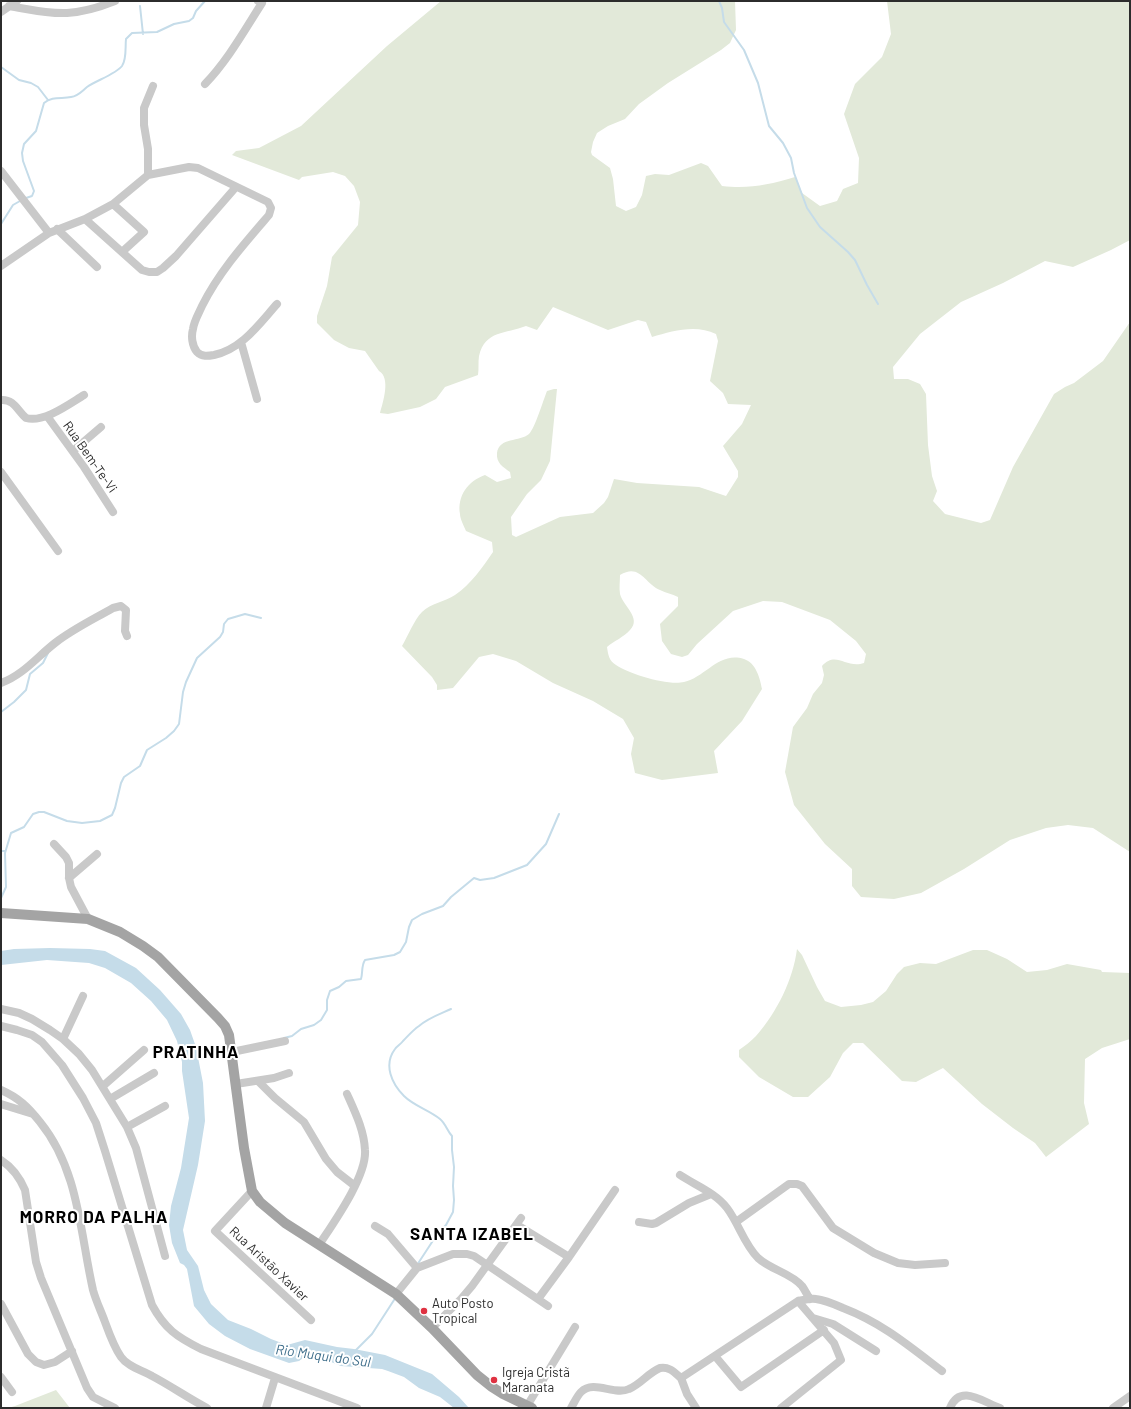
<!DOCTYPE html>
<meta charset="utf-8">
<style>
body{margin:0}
#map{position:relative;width:1131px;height:1409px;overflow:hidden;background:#fff;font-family:Barlow,sans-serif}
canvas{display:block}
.frame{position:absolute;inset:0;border:2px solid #2c2c2c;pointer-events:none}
</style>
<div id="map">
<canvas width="1131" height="1409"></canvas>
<div class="frame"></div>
</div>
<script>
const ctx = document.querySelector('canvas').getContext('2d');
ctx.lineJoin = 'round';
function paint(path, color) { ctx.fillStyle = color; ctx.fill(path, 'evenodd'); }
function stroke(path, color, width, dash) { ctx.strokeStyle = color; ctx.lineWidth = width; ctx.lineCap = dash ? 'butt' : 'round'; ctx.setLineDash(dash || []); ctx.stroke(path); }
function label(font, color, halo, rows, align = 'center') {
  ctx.font = font + ' Barlow,sans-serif'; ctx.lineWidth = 4; ctx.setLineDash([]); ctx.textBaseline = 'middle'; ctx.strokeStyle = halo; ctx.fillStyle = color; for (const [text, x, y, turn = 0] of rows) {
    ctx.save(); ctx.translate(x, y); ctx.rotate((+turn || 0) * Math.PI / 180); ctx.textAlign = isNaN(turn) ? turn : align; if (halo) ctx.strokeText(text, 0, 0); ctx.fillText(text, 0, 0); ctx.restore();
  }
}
const green = new Path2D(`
 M441 1H735L736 30 730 43 721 50 668 83 639 104 625 119 608 126 597 133 593 142 591 152 592 155 610 168 613 179 616 206 626 211 636 207 642 195 646 176 655 174 669 175 701 163 708 166 722 186C749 189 768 185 795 177L802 193 820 206 837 201 843 189 858 183 859 158 844 114 855 84 882 57 891 34 887 1H1130V240L1111 250 1073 267 1045 261 1003 283 961 302 920 334 893 367 894 379H908L920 384 926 394 928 445 932 476 937 491 933 501 945 514 981 523 990 520 1013 467 1054 394 1065 387 1074 383 1103 361 1130 322V852L1093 828 1068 825 1046 828 1010 840 964 869 921 893 894 899 861 897 852 886V869L825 844 794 805 785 772 793 727 807 708 813 694 822 683 824 675 822 666C836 650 846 669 864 663L866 654 856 641 830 620 782 602 763 601 733 611 697 644 688 655 682 657 671 654 662 641 660 624 678 606V597C672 594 666 593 660 590 644 583 640 563 620 575 620 581 619 588 620 594 623 606 642 618 630 630 624 637 614 641 607 647 608 654 609 661 616 665 629 674 668 686 684 682 706 677 719 651 744 659 756 663 760 678 762 689L742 721 714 751 718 773 662 780 635 773 631 754 634 738 623 719 593 701 553 683 516 661 493 654 479 657 453 688 437 690V685L432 677 402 646C408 636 414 620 422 612 431 603 445 602 455 595 471 584 482 568 493 552L492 542 466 531C464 526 460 519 460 514 457 496 468 481 485 475L497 482 511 478 510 472C503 467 496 463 497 453 499 437 520 442 529 434 535 428 543 401 547 391L554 389H557L550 461 541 480 527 494 511 517 512 535 516 537 560 517 593 513 604 503 608 497 614 479 637 483 699 487 726 496 738 477V471L723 446 742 424 751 405 728 404 723 393 710 381 718 341 716 334C696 324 672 331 652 337L646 322 638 320 608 330 553 307 537 330 526 326C506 334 485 330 479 356 478 362 479 369 478 375L445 387 436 399 420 407 388 414 380 413C383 402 391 378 379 371L365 351 349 348 334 340 317 323V316L327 286 332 257 358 225 360 202 354 186 345 176 333 172 302 177 299 180 232 155 236 151 259 148 301 126 387 46Z
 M797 949 802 955 817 987 825 1001 841 1007 861 1005 873 1002 886 991 897 974 904 967 920 963 936 964 973 950H987L1007 959 1027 972 1047 970 1067 964 1101 970 1102 972 1130 973V1039L1102 1048 1085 1059 1084 1103 1089 1124 1046 1157 1035 1143 1013 1128 982 1104 943 1068 916 1082 902 1081 863 1043H853L843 1053 830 1077 808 1097H793L759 1077 739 1057V1050C745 1046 751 1041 756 1036 777 1012 793 980 797 949Z
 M56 1390 70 1408H8L15 1406Z`);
const water = new Path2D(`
 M50 948 90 949 105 951 136 968 160 990 181 1014 190 1030 196 1047 203 1083 205 1121 198 1165 183 1230 187 1250 198 1266 204 1290 211 1304 228 1320 251 1329 271 1339 287 1345 305 1340 337 1347 354 1349 385 1355 432 1374 459 1397 469 1408H454L440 1397 419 1388 404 1377 388 1371 382 1369 341 1366 326 1360 318 1361 306 1356 299 1361 289 1363 250 1349 225 1336 209 1324 194 1306 187 1269 184 1265 180 1263 172 1243 169 1225 171 1206 181 1168 189 1118 182 1071V1062L177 1041 167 1020 151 1001 131 983 105 968 89 963 47 960 1 965V951L14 949Z`);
const stream = new Path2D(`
 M719 1 722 8 724 22 744 50 758 83 769 126 783 143 791 158 794 173 807 208 820 227 848 252 855 260 867 285 878 304
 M140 6 143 34
 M1 67 19 80 31 83 38 87 48 100
 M26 198 32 196 34 191 23 161 22 153 24 144 36 131 44 103C52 96 62 99 71 97 78 96 81 92 87 87 95 81 116 74 122 66 127 59 125 47 126 39L132 33 157 32 174 24 189 21 193 18 196 11 205 1
 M1 224 13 205 20 201
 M1 712 14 702 26 690 30 674 43 663 48 653
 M1 851H5
 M1 898 6 887 5 853 11 833 24 827 33 814 39 812H44L67 821 82 823 100 821 112 815 115 808 121 783 124 777 140 766 147 750 166 738 174 731 179 724 183 692 186 682 197 658 220 637 223 632 224 624 228 619 245 614 261 618
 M284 1038 292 1036 301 1029 314 1025 321 1020 327 1010V1000L330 991 339 987 346 981 361 979C363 973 361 966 365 960L394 955 400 952 406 942 409 927 412 920 422 914 443 906 451 897 474 878 480 880 494 878 527 865 546 844 559 814
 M196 1055 227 1050
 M417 1265 436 1236 446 1225 453 1212 454 1200 453 1186 454 1167 452 1150V1136C447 1131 446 1124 440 1119 429 1110 414 1106 404 1096 392 1084 383 1065 395 1049 397 1046 401 1044 403 1041 408 1036 413 1030 419 1026 428 1018 440 1014 451 1009
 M355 1351 372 1334 396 1297`);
const minor = new Path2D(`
 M9 6C28 9 47 14 67 13 83 12 100 7 115 1
 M1 12 17 1
 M205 84C228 60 244 31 262 3L258 1
 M1 171 49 233
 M148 175V149L144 125V108L153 86
 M113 204 144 232 122 252
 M85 219 142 270 149 272H157L163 268 176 256 236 187
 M57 229 97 267
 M1 266 49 233 85 219 113 204 148 175 189 167 198 168 268 202 271 208 269 215C244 244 219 272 202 306 199 313 194 321 193 329 191 336 192 346 197 352 202 357 208 356 214 355 242 349 259 324 277 304
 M241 342 257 399
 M1 400C14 399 17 410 26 418 44 423 69 404 84 395
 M47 416 84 467 113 512
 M73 451 101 427
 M1 472 58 551
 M1 683C23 675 37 657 55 643 73 629 94 619 113 608L121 606 126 610 125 631 127 636
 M54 844 66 857 69 863V878L71 887 88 919
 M69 878 97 854
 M1 1009 19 1013 32 1019 50 1030 63 1039 79 1054 92 1070 127 1127 136 1148 165 1256
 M1 1026 17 1030 32 1035 42 1042 62 1065 83 1098 96 1123 105 1151 152 1305C165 1329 177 1337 201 1349L357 1408
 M63 1039 83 996
 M232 1052 285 1041
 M258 1081 275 1098 304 1122 326 1159 337 1172 355 1186
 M236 1084 274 1078 289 1073
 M103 1086 144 1050
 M1 1090C19 1098 28 1107 40 1122 79 1170 80 1233 93 1290 96 1301 101 1311 105 1322 109 1333 114 1347 121 1357 128 1367 142 1370 152 1376 171 1386 188 1398 207 1408
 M110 1099 154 1073
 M1 1104 33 1114
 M127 1127 165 1106
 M1 1160C12 1167 20 1178 25 1190L36 1262 41 1278 87 1388 93 1397 115 1408
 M680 1175C695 1185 716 1193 727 1208 739 1224 744 1244 758 1258 771 1270 791 1273 802 1286 805 1290 807 1295 810 1299
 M252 1191 215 1231 311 1320
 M639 1222 652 1224 656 1223 689 1203 711 1194
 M736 1222 789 1184H797L802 1186 833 1228 874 1253 898 1263 915 1265 945 1263
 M517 1225 569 1257
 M375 1226 388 1234 417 1268
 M319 1245C334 1222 367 1176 365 1150 364 1130 355 1112 347 1094
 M396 1294 417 1268 453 1254H467L474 1256 548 1306
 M538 1299 569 1257 615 1190
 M1 1304 28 1354 36 1362 44 1365 55 1362 72 1351
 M813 1318 833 1324 876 1351
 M432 1328 461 1299 472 1286 521 1218
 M715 1356 741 1387 824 1330
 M1 1377 12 1392
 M527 1406 575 1327
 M266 1408 275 1378
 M571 1408C574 1403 577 1396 581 1392 594 1379 614 1396 629 1389 641 1384 648 1373 660 1368 669 1366 675 1373 681 1378
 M696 1408 687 1394 681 1378 798 1301C803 1300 810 1298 816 1299 825 1300 834 1304 843 1308 882 1323 908 1345 942 1371
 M781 1408 841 1360 834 1343 798 1301
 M950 1408C960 1383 983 1402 1000 1408
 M1113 1408 1130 1396`);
const major = new Path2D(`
 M1 913 88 919 120 932 143 946 158 957 218 1018 225 1026 229 1035 244 1148 252 1191 260 1202 285 1223 396 1294 432 1328 477 1375 492 1387 503 1394 532 1408`);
const markers = [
 [424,1311,4,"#df3141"],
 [494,1380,4,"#df3141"]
];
const streetNames = [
 ["Rua Bem-Te-Vi",90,457,55],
 ["Rua Aristão Xavier",269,1264,43]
];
const poiNames = [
 ["Auto Posto",432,1304],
 ["Tropical",432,1319],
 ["Igreja Cristã",502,1373],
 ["Maranata",502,1388]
];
const waterNames = [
 ["Rio Muqui do Sul",323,1356,8]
];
const districtNames = [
 ["PRATINHA",196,1052],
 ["MORRO DA PALHA",94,1217],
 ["SANTA IZABEL",472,1234]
];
paint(green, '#e2e9d9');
paint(water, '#c5dce9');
stroke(stream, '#c5dce9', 2);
stroke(minor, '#c9c9c9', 8);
stroke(major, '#a4a4a4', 10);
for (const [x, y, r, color] of markers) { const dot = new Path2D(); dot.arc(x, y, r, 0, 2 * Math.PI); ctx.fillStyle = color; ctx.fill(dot); stroke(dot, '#fff', 1.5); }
label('13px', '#2c2c2c', '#fff', streetNames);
label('13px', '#2c2c2c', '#fff', poiNames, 'left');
label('italic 14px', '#3d6d8a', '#fff', waterNames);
ctx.letterSpacing = '1px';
label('bold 17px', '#000', '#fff', districtNames);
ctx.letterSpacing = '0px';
</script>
